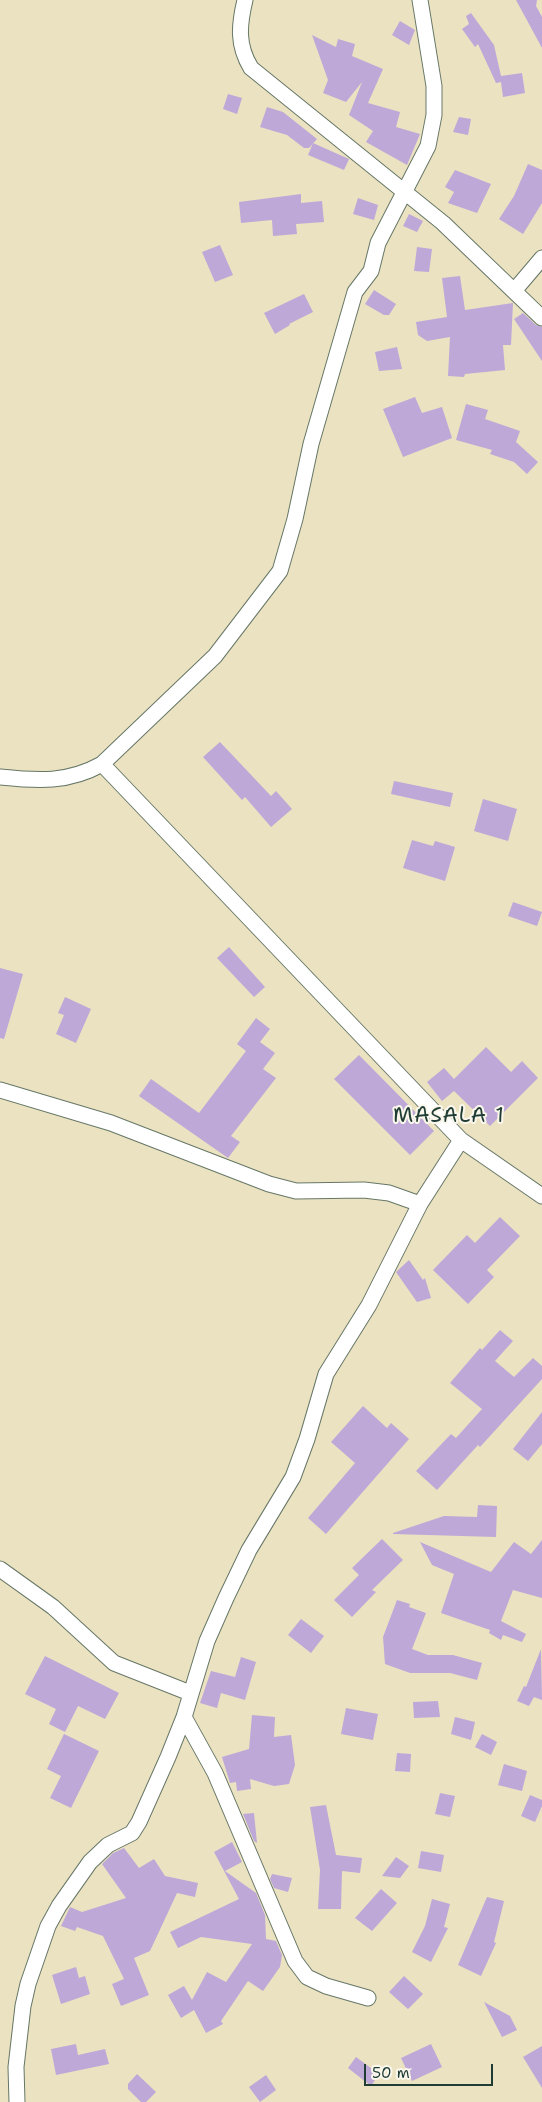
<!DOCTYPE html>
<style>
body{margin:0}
#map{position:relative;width:542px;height:2102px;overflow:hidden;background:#ebe2c2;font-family:"Shantell Sans",sans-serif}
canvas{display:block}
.scale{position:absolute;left:364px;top:2064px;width:129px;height:22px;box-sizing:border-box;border:2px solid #1f3d34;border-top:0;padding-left:6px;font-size:15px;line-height:18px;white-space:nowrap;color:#1f3d34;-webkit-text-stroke:4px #fbf7ec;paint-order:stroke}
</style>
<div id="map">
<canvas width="542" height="2102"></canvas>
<div class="scale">50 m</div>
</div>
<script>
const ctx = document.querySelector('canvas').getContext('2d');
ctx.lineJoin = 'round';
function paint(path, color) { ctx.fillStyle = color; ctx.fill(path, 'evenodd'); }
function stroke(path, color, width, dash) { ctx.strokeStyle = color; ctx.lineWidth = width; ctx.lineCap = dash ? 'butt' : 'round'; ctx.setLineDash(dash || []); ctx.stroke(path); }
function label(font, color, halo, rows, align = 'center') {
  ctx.font = font + ' "Shantell Sans",sans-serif'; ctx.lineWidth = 4; ctx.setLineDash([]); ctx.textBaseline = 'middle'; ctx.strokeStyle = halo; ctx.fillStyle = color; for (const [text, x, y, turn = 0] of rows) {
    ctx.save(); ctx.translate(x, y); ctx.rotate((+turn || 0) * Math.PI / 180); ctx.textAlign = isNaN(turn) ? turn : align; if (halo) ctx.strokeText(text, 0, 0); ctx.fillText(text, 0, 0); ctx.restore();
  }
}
const building = new Path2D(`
 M516 0H537L536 6 542 17V48Z
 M471 13 494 45 501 76 522 73 525 93 503 97 501 82 496 83 478 44 475 47 462 29 469 24 466 16Z
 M400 21 415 30 409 45 392 35Z
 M312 35 336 47 338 39 355 44 352 56 383 69 368 103 400 112 396 127 420 134 407 165 366 142 373 131 349 115 362 82 346 102 323 93 328 80Z
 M228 94 242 98 237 114 223 109Z
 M267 107 283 112 317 139 309 148H304L287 135 260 127Z
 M459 117 471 119 468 135 453 132Z
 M313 143 349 159 344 170 308 155Z
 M528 164 542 170V203L523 234 499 219 514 196Z
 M455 170 491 184 477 213 448 203 454 192 445 187Z
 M301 194V203L322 201 324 222 296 224 297 234 273 236 272 220 241 223 239 202Z
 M358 198 378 205 374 220 353 214Z
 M409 214 423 221 417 232 403 226Z
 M220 245 233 275 215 282 202 252Z
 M417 247 432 249 429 272 414 271Z
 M460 276 465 310 513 303 511 345H503L505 370 465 374 464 377 448 376 450 337 427 341 418 335 416 322 447 317 442 278Z
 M374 290 396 304 389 315H384L365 304Z
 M304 294 313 312 289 324 290 325 275 334 264 313Z
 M523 313 536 325 542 327V361L514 319Z
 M397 347 402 369 379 371 375 352Z
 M415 397 422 413 442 407 452 438 403 457 383 409Z
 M466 404 488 410 485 419 520 431 516 442 538 462 527 474 514 462 490 454 492 450 456 440Z
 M220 742 271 796 276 791 292 809 271 827 245 797 242 800 203 757Z
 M394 781 453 793 450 807 391 794Z
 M483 799 517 809 508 841 474 831Z
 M412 840 433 846 435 841 455 847 445 881 403 868Z
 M513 902 542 912 537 926 508 916Z
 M229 947 265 987 254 997 217 958Z
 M0 968 23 974 4 1039 0 1038Z
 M65 997 91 1009 76 1043 56 1034 64 1015 58 1013Z
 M256 1018 270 1029 260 1042 275 1053 263 1069 276 1078 231 1136 240 1142 228 1158 139 1096 151 1079 199 1113 246 1051 237 1044Z
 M486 1047 511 1072 522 1061 538 1078 490 1126 454 1091 442 1101 427 1082 444 1068 454 1079Z
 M359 1055 434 1131 410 1155 334 1079Z
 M500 1217 520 1236 487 1270 494 1277 468 1304 433 1270 467 1235 475 1243Z
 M409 1260 423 1280 425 1278 431 1298 417 1302 396 1272Z
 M500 1330 513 1341 495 1361 514 1377 533 1358 542 1366V1379L480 1447 478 1445 437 1490 416 1471 451 1434 456 1438 482 1409 450 1383 480 1348 482 1350Z
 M363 1406 387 1428 391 1423 409 1439 326 1534 308 1518 355 1463 331 1442Z
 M542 1412V1444L528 1461 513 1449Z
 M478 1505 497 1506 496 1537 393 1534V1533L444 1516 477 1517Z
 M382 1539 403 1560 372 1590 376 1592 352 1617 334 1600 359 1575 352 1568Z
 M542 1540V1598L513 1590 501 1621 526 1634 522 1642 503 1635 501 1640 489 1633 490 1630 441 1613 454 1574 432 1565 420 1542 491 1572 514 1542 531 1554Z
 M397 1600 410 1604 409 1607 426 1613 412 1649 428 1655H453L482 1663 477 1680 450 1673H410L385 1664 383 1637Z
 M301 1619 324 1636 311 1653 288 1635Z
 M541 1649 542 1700 534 1697 529 1706 517 1701 524 1686 526 1687Z
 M45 1656 119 1693 105 1719 78 1706 65 1732 49 1724 56 1709 25 1694Z
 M241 1657 256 1662 245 1700 221 1693 217 1708 200 1703 211 1671 235 1677Z
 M438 1701 440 1717 414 1718 413 1702Z
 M346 1708 378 1714 373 1740 341 1734Z
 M252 1715 275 1717 274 1737 291 1735 295 1765 289 1784 274 1786 250 1779 251 1789 237 1791 236 1782 230 1783 222 1757 249 1749Z
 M455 1717 475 1722 471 1740 451 1734Z
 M64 1734 99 1751 71 1808 50 1798 61 1776 47 1769Z
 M482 1734 497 1742 491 1755 475 1747Z
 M397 1753 411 1754 410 1772 395 1771Z
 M504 1764 527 1771 522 1791 498 1785Z
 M440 1793 455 1796 450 1817 435 1814Z
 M530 1795 542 1800V1806L535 1822 521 1816Z
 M326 1805 336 1855 362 1858 360 1873 342 1871 341 1909H318L320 1870 310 1807Z
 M254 1813 257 1843 254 1841 243 1814Z
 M232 1842 242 1862 225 1871 256 1893 265 1915 266 1939 276 1941 282 1955 280 1967 263 1991 248 1981 221 2021 223 2024 206 2033 194 2010 181 2018 168 1995 184 1986 192 2000 207 1972 226 1982 252 1944 201 1937 178 1948 170 1932 239 1899 214 1852Z
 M124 1848 139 1868 154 1859 165 1876 198 1883 195 1897 177 1893 150 1951 134 1958 149 1995 121 2006 112 1984 124 1979 103 1936 77 1927 75 1931 61 1926 70 1907 82 1912 126 1898 102 1864 113 1853Z
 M421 1851 444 1855 441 1872 418 1868Z
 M396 1857 409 1866 400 1878 382 1876Z
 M272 1874 292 1878 288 1892 274 1888 270 1879Z
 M381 1889 397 1903 372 1931 355 1918Z
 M487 1897 504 1901 494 1942 496 1943 481 1976 458 1965Z
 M432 1899 450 1904 444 1927 448 1928 431 1962 412 1952 425 1926Z
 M76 1967 79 1978 85 1976 90 1994 61 2004 52 1975Z
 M404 1976 423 1994 408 2009 389 1992Z
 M484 2002 510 2016 517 2030 502 2037Z
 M76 2044 78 2055 105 2049 109 2064 56 2075 51 2049Z
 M431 2044 442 2067 412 2081 401 2058Z
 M542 2046V2088L523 2057Z
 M356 2057 379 2074 371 2086 348 2068Z
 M137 2074 156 2092 146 2102H141L128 2089V2084Z
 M266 2075 276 2090 260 2102 249 2087Z`);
const minor = new Path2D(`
 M245 0C239 25 237 45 251 68L443 223 542 318
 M514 291 542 258
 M102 764 461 1140 542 1196
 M0 777C38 781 68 783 102 764L215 656 280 571 295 519 311 444 355 292 371 271 378 243 428 146 434 115V86L420 0
 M0 1090 111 1123 269 1184 296 1191 364 1190 389 1193 420 1204
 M0 1569 53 1607 114 1663 190 1693
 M184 1717 215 1773 295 1961 307 1977 326 1986 368 1998
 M17 2102 16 2067 23 2006 28 1984 48 1926 59 1906 90 1862 108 1845 132 1833 139 1822 168 1757 184 1717 207 1641 226 1598 249 1550 293 1477 307 1439 326 1374 369 1305 420 1204 461 1140`);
const quarterNames = [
 ["MASALA 1",449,1117]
];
paint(building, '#bda8d8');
stroke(minor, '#676', 17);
stroke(minor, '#fff', 15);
ctx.letterSpacing = '1px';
label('21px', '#1f3d34', '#fbf7ec', quarterNames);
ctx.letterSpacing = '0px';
</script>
